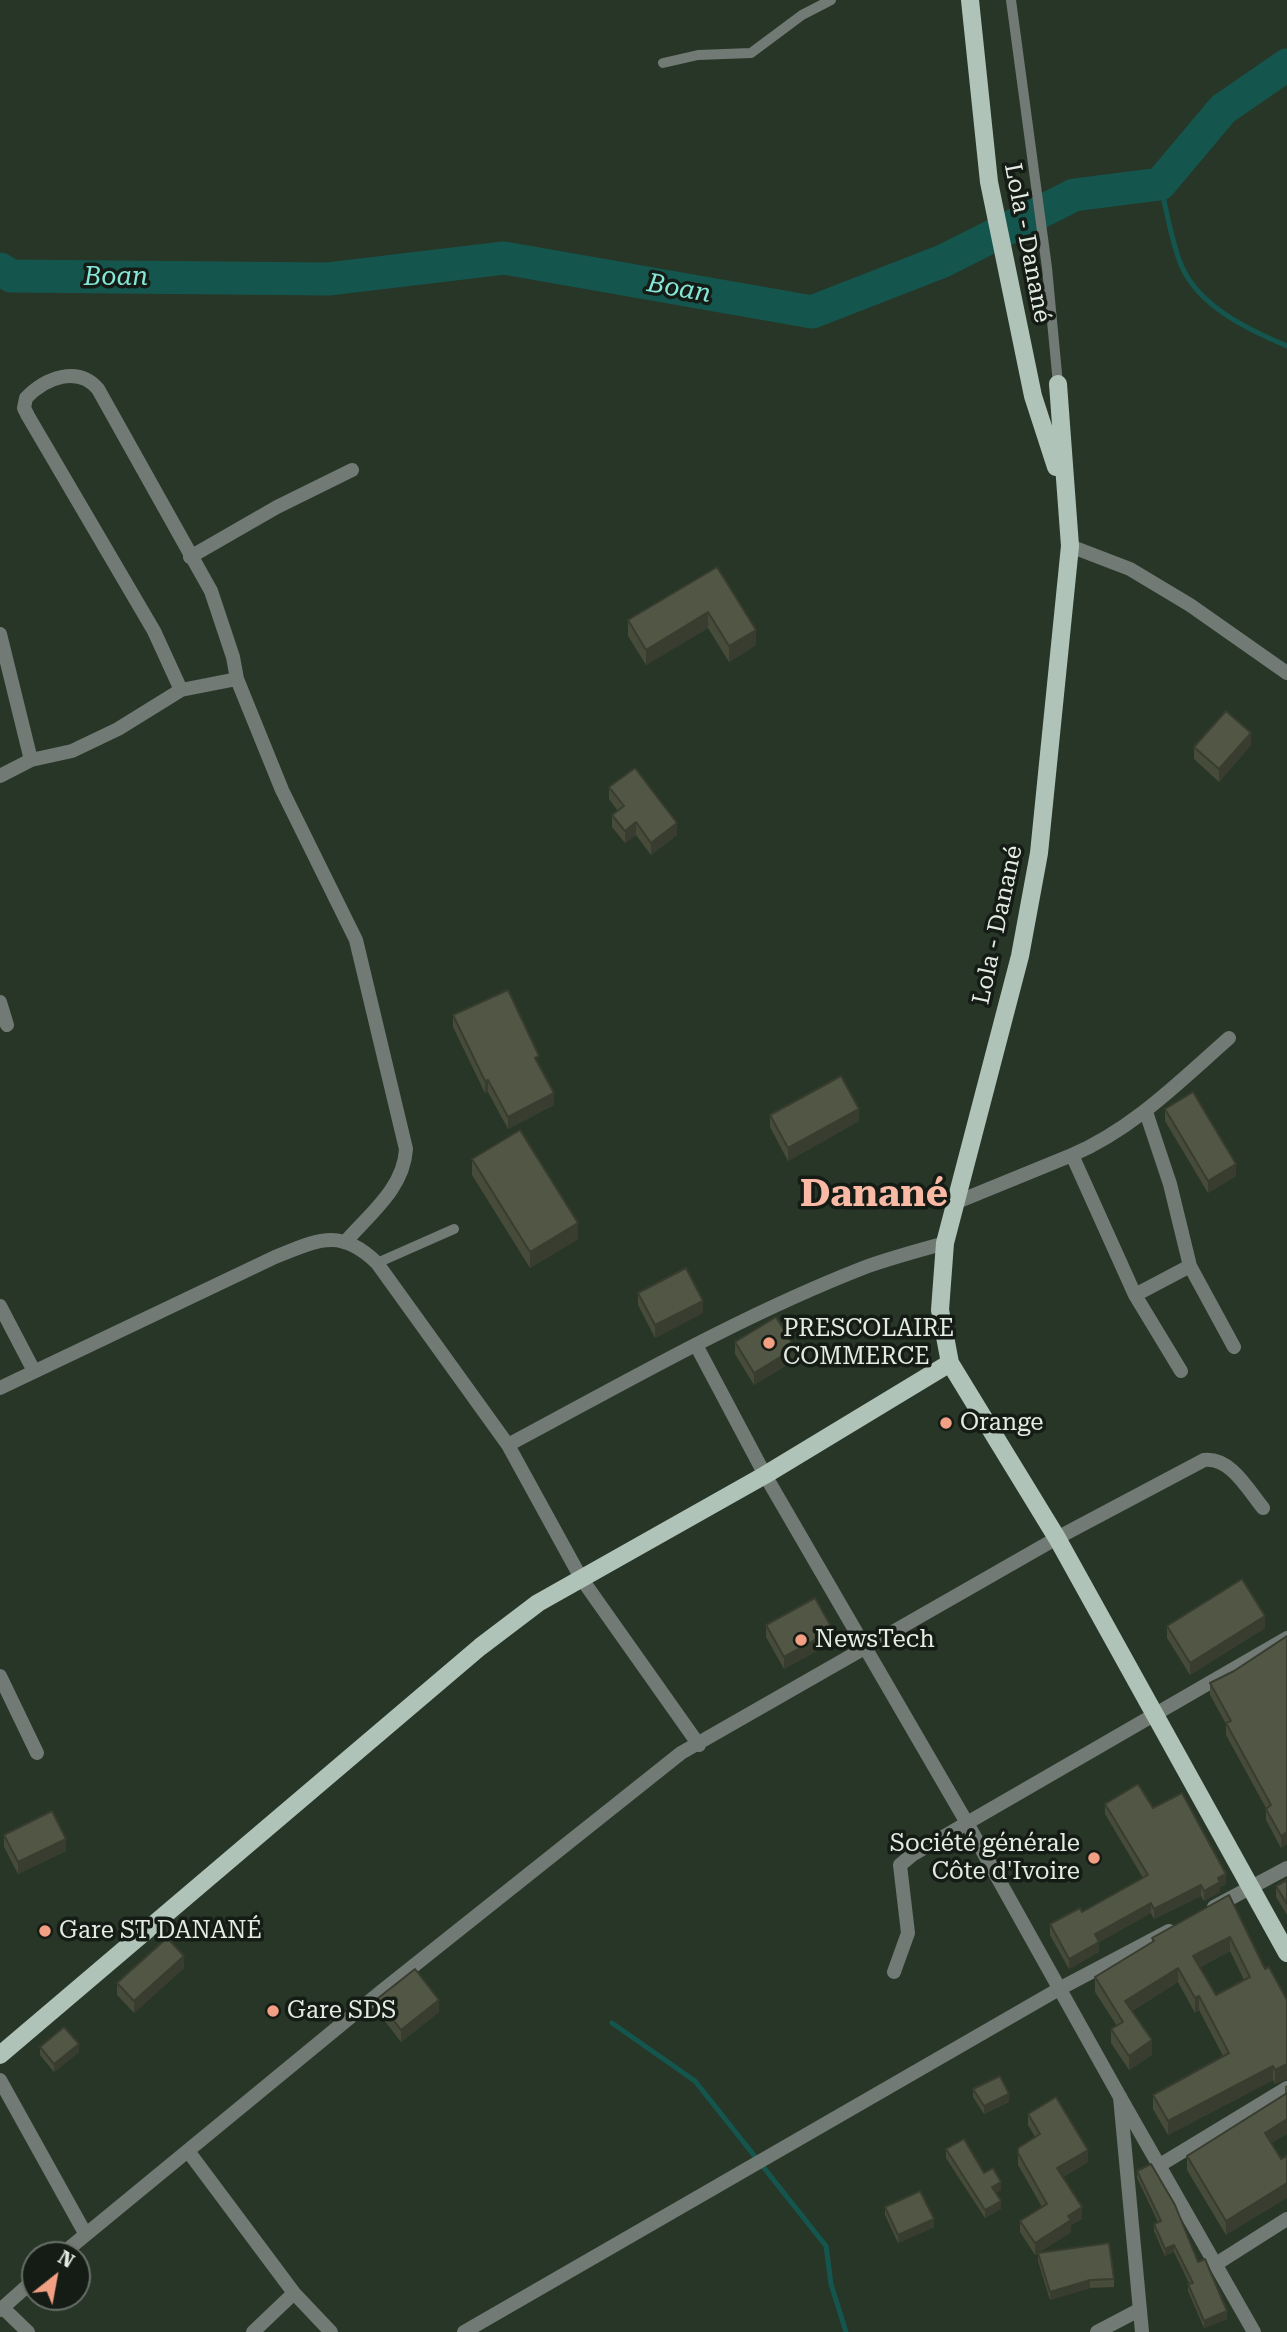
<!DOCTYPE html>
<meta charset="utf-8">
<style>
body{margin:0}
#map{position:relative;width:1287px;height:2332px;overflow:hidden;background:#283627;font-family:"Roboto Serif",serif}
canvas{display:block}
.north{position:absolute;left:21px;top:2241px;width:70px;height:70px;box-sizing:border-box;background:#151b15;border:2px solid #676e67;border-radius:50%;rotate:31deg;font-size:19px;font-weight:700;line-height:28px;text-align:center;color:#e3ebe2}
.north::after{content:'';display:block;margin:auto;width:24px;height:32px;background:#f39f83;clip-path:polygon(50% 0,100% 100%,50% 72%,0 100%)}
</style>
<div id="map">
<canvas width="1287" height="2332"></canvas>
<div class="north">N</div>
</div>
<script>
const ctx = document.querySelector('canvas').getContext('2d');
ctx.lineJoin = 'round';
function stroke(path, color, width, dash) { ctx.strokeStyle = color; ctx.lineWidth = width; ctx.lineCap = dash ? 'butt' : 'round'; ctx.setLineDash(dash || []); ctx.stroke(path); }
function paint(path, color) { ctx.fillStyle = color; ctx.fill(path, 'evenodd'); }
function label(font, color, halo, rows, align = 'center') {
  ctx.font = font + ' "Roboto Serif",serif'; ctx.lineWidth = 7; ctx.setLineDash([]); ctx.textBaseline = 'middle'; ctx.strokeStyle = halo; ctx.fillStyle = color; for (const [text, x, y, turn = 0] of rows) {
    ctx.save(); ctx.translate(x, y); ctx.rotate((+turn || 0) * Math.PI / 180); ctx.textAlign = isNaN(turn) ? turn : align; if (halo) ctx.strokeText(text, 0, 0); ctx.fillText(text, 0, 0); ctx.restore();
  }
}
const stream = new Path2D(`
 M1160 184C1167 210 1171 242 1182 267 1200 307 1249 330 1287 346
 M612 2023 695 2081 826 2246 831 2284 846 2332`);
const river = new Path2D(`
 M0 269 11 276 328 279 504 258 812 312 943 261 1074 195 1160 184 1223 109 1287 65`);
const service = new Path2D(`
 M1011 0 1047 268 1058 384
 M663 63 698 55 751 53 802 15 831 0
 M377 1263 454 1229`);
const minor = new Path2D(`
 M1070 546 1130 569 1190 605 1287 673
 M190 557 277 507 352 470
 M0 634 31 760
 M181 690 154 631 28 416 24 408 26 398C45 378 78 365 98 389L211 591 233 657 237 679
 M0 776 31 760 72 751 118 729 181 690 237 679 282 790 356 940 406 1149C404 1187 372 1212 347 1240
 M0 1002 7 1025
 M1146 1112 1170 1184 1190 1266
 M1072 1155C1133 1129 1180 1081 1229 1038
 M957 1202 1072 1155 1135 1295 1181 1371
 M1135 1295 1190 1266 1234 1347
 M0 1306 34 1371
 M696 1345 765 1475 967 1823 912 1855 900 1865 908 1933 894 1972
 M0 1388 275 1257C318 1240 340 1227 377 1263L508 1445C624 1383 740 1316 863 1268 890 1258 918 1251 945 1243
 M508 1445 581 1578 699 1745
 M0 1676 37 1753
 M1214 1907 1287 1868
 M0 2080 85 2233
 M1120 2097 1254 2332
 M188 2151 294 2293 331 2332
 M1160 2165 1287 2088
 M61 2255 382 1991 681 1753 1057 1538 1204 1460C1231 1457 1248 1490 1263 1508
 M1216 2264 1287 2219
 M3 2308 28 2332
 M0 2310 35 2279
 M253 2332 294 2293
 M464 2332 1059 1989 1169 1931
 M1097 2332 1139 2310`);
const tertiary = new Path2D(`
 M1142 2332 1120 2097 967 1823 1287 1638`);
const primary = new Path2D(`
 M970 0 989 182 1033 396 1056 467
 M1058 384 1070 546 1039 853 1020 956 945 1243 940 1310 950 1363 1057 1538 1287 1953
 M0 2055 480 1647 538 1603 765 1475 950 1363`);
const wall = new Path2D(`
 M717 567 756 645 729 662 708 628 646 665 628 636V620Z
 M1251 745 1219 782 1194 759V747Z
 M609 787 677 835 651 855 636 835 625 843 612 827V815L618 811 609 799Z
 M453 1015 539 1066 554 1105 508 1129 488 1092 485 1093 453 1027Z
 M1165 1109 1236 1176 1208 1193 1165 1121Z
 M770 1115 859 1121 788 1161 770 1127Z
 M472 1159 578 1239 530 1268 472 1175Z
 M638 1293 703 1313 655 1338 638 1305Z
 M735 1342 795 1360 754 1385 735 1354Z
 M766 1625 833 1642 784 1669 766 1637Z
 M1167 1626 1265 1628 1190 1675 1167 1638Z
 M1287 1636V1844L1281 1848 1266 1820V1808L1226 1735V1724L1210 1695V1683L1234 1671Z
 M1105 1804 1153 1808 1226 1884 1220 1887V1892L1204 1901 1201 1896 1154 1919 1151 1913 1099 1942V1952L1069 1969 1050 1935V1924L1082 1912 1143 1878 1105 1814Z
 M4 1835 66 1851 18 1874 4 1847Z
 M1287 1880V1915L1276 1897V1886Z
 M1229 1895 1265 1969 1287 2000V2079L1275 2084 1273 2080 1168 2135 1153 2109V2095L1223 2056 1199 2010 1195 2013 1178 1982 1132 2011 1152 2055 1129 2070 1111 2043V2029L1117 2026 1095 1992V1977L1152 1942V1938ZM1230 1951 1244 1980 1216 1995 1200 1967Z
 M184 1968 134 2013 117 1995V1983Z
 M377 1999 439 2012 401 2042 377 2011Z
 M40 2047 79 2052 54 2072 40 2055Z
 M1287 2085V2134L1271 2143 1226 2235 1187 2170V2156L1285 2094V2086Z
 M973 2089 1009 2102 984 2114 973 2097Z
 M1028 2114 1088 2162 1063 2177 1082 2219 1071 2225V2232L1038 2253 1114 2279V2287L1090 2288 1050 2300 1038 2261V2253L1035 2255 1020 2232V2221L1042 2207 1018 2165V2148L1035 2137 1028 2125Z
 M946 2149 1001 2190 996 2193 1001 2209 985 2218 946 2158Z
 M1137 2171 1198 2262 1227 2319 1204 2328 1188 2291V2284L1189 2283 1174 2252 1165 2256 1154 2231V2224L1158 2222 1137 2178Z
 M885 2207 934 2227 898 2243 885 2215Z`);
const shadedWall = new Path2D(`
 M708 612V628L646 665V650Z
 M756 630V645L729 662V646Z
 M1251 733V745L1219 782V769Z
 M636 822V835L625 843V831Z
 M677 823V835L651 855V843Z
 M488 1080V1092L485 1093V1081Z
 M554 1093V1105L508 1129V1117Z
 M859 1109V1121L788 1161V1148Z
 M1236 1164V1176L1208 1193V1181Z
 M578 1223V1239L530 1268V1252Z
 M703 1301V1313L655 1338V1325Z
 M795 1348V1360L754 1385V1373Z
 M1265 1616V1628L1190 1675V1663Z
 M833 1630V1642L784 1669V1657Z
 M1287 1832V1844L1281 1848V1836Z
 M66 1839V1851L18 1874V1862Z
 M1226 1874V1884L1220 1887V1892L1204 1901V1891L1218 1878Z
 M1201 1885V1896L1154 1919V1909Z
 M1151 1903V1913L1095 1944V1934Z
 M1230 1937V1951L1193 1970V1956Z
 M1099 1942V1952L1069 1969V1959Z
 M184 1956V1968L134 2013V2001Z
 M1178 1968V1982L1125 2015V2001Z
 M1199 1996V2010L1195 2013V1998Z
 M439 2000V2012L401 2042V2030Z
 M1152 2040V2055L1129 2070V2056Z
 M79 2044V2052L54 2072V2064Z
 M1287 2064V2079L1275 2084V2070Z
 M1273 2066V2080L1168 2135V2121Z
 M1009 2094V2102L984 2114V2106Z
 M1287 2119V2134L1265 2147V2133Z
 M1088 2150V2162L1057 2180V2168Z
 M1001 2182V2190L992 2195V2187Z
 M1287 2183V2198L1226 2235V2221Z
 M1001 2201V2209L985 2218V2210Z
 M1082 2207V2219L1071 2225V2232L1035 2255V2243L1068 2216Z
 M934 2219V2227L898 2243V2235Z
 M1174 2245V2252L1165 2256V2249Z
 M1090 2280V2288L1050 2300V2292Z
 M1227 2311V2319L1204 2328V2321Z`);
const building = new Path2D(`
 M717 567 756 630 729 646 708 612 646 650 628 620Z
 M1226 711 1251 733 1219 769 1194 747Z
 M635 768 677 823 651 843 636 822 625 831 612 815 624 806 609 787Z
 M508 990 539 1056 535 1058 554 1093 508 1117 488 1080 485 1081 453 1015Z
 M841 1076 859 1109 788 1148 770 1115Z
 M1193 1092 1236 1164 1208 1181 1165 1109Z
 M520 1130 578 1223 530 1252 472 1159Z
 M686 1268 703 1301 655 1325 638 1293Z
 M776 1317 795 1348 754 1373 735 1342Z
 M1242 1579 1265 1616 1190 1663 1167 1626Z
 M815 1598 833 1630 784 1657 766 1625Z
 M1287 1636V1832L1281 1836 1266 1809 1271 1805 1226 1723 1231 1721 1210 1683 1234 1671Z
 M1138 1784 1153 1808 1182 1793 1226 1874 1218 1878 1220 1882 1204 1891 1201 1885 1154 1909 1151 1903 1095 1934 1099 1942 1069 1959 1050 1924 1080 1908 1082 1912 1148 1875 1105 1804Z
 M52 1811 66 1839 18 1862 4 1835Z
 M1287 1880V1904L1276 1886Z
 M1229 1895 1265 1969 1269 1967 1287 2000V2064L1275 2070 1273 2066 1168 2121 1153 2095 1229 2053 1199 1996 1195 1998 1178 1968 1125 2001 1152 2040 1129 2056 1111 2029 1123 2022 1095 1977 1154 1941 1152 1938ZM1230 1937 1250 1977 1216 1995 1193 1956Z
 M167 1938 184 1956 134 2001 117 1983Z
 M415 1969 439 2000 401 2030 377 1999Z
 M64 2027 79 2044 54 2064 40 2047Z
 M1000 2076 1009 2094 984 2106 973 2089Z
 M1287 2093V2119L1265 2133 1281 2159 1287 2156V2183L1226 2221 1187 2156Z
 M1056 2097 1088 2150 1057 2168 1082 2207 1068 2216 1071 2220 1035 2243 1020 2221 1047 2204 1018 2153V2148L1040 2134 1028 2114Z
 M964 2139 984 2173 993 2168 1001 2182 992 2187 1001 2201 985 2210 946 2149Z
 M1151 2164 1175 2205 1198 2262 1205 2259 1227 2311 1204 2321 1188 2284 1193 2283 1174 2245 1165 2249 1154 2224 1161 2221 1137 2171Z
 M920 2191 934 2219 898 2235 885 2207Z
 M1109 2243 1114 2279 1090 2280 1050 2292 1038 2253Z`);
const markers = [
 [769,1343,7,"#f39f83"],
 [946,1423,7,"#f39f83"],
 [801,1640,7,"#f39f83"],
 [1094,1858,7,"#f39f83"],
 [45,1931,7,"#f39f83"],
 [273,2011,7,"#f39f83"]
];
const streetNames = [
 ["Lola - Danané",1027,243,79],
 ["Lola - Danané",998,925,-78]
];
const poiNames = [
 ["PRESCOLAIRE",783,1329],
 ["COMMERCE",783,1357],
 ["Orange",960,1423],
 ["NewsTech",815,1640],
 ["Société générale",1080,1844,"right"],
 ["Côte d'Ivoire",1080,1872,"right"],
 ["Gare ST DANANÉ",59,1931],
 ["Gare SDS",287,2011]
];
const waterNames = [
 ["Boan",116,277],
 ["Boan",679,289,10]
];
const townNames = [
 ["Danané",874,1195]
];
stroke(stream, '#14564e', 5);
stroke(river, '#14564e', 33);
stroke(service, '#717a75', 10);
stroke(minor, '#717a75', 14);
stroke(tertiary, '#717a75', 14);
stroke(primary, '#afc3b9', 18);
paint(wall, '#464b3a');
paint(shadedWall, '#393d30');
paint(building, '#515744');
stroke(building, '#393d30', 2);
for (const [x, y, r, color] of markers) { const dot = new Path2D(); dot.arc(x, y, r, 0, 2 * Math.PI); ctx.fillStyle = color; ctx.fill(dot); stroke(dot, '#151b15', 2.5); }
label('24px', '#e3ebe2', '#151b15', streetNames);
label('24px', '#e3ebe2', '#151b15', poiNames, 'left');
label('italic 26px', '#85e7d8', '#151b15', waterNames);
label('bold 38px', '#f9b9a4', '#151b15', townNames);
</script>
